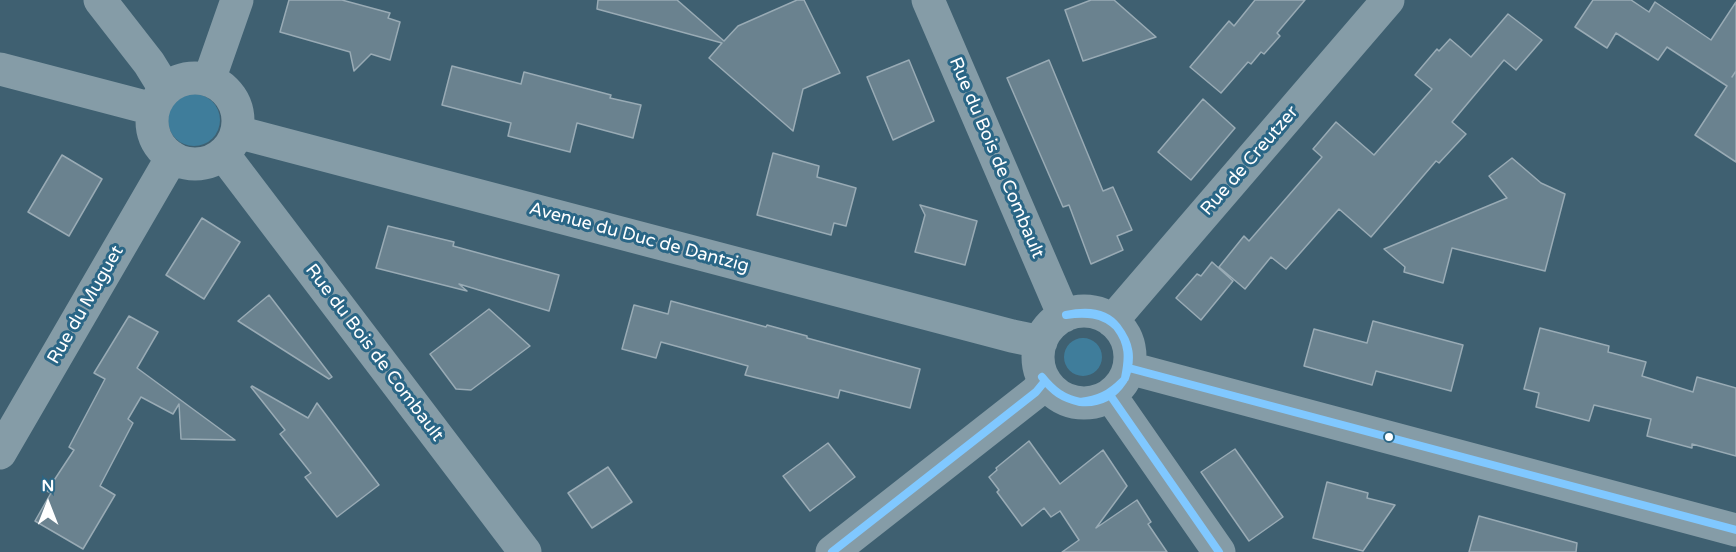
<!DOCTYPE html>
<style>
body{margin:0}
#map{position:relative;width:1736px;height:552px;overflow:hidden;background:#3f6071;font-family:"Varela Round",sans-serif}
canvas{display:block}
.north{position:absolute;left:18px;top:474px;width:60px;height:60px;-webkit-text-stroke:4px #2a6686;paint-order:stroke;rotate:0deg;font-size:16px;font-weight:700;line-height:24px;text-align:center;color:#fff}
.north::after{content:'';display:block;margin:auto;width:21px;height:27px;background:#fff;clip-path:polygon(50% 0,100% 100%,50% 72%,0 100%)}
</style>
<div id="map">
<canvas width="1736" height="552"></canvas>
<div class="north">N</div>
</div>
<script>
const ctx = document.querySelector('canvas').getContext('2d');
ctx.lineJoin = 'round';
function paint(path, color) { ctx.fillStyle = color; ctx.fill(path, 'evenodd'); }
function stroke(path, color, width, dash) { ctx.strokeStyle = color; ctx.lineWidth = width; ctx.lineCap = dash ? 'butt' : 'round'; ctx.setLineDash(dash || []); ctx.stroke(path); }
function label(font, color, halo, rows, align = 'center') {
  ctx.font = font + ' "Varela Round",sans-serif'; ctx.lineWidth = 6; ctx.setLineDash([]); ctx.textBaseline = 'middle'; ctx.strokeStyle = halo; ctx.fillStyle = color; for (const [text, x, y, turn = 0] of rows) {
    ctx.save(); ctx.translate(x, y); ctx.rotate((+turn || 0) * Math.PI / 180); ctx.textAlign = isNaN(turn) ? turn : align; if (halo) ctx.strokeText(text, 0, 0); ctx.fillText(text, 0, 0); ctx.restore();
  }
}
const green = new Path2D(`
 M168 120a26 26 0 1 1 52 0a26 26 0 1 1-52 0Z
 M1064 357a19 19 0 1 1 38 0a19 19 0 1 1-38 0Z`);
const building = new Path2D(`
 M289 0H342L390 13 388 18 400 22 390 60 371 54 354 71 350 52 280 32Z
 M598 0H677L724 41 738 26 797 0H804L840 73 803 89 793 131 709 58 722 43 597 9Z
 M1091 0H1114L1156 37 1083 61 1065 10Z
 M1255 0H1305L1277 33 1280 36 1264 54 1261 52 1251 64 1248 62 1221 93 1190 67 1229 21 1234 26Z
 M1593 0H1631L1649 12 1655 2 1711 40 1736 2V71L1732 77 1736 71V162L1695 135 1727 86 1667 47 1658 60 1616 33 1607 48 1575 27Z
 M1508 14 1542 40 1516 70 1504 60 1452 122 1466 134 1439 163 1436 161 1371 237 1339 209 1286 269 1271 257 1245 289 1219 267 1244 236 1249 241 1322 157 1313 149 1336 122 1374 155 1432 89 1415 75 1437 49 1439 51 1450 39 1471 57Z
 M909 60 934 121 893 140 867 77Z
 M1049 60 1103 191 1113 187 1132 230 1117 236 1123 250 1091 264 1069 205 1063 207 1007 78Z
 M452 66 521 84 524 72 611 95 610 98 641 105 633 138 577 123 570 152 508 136 511 123 442 105Z
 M1203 99 1235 128 1191 180 1158 152Z
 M773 153 819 166 817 177 856 188 846 226 834 223 831 235 757 215Z
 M62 155 102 179 69 236 28 212Z
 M1512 158 1541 183 1565 194 1545 271 1452 248 1443 283 1404 272 1405 267 1384 249 1507 198 1489 176Z
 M920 205 977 221 965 265 915 252 925 215Z
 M202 218 240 242 204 299 166 275Z
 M388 226 454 242 453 246 559 275 549 311 459 284 467 291 376 268Z
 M1212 262 1233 281 1201 320 1176 298 1197 274 1201 276Z
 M269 295 332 377 329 379 238 321Z
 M671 301 766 327 767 325 807 336V338L920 369 910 408 840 390 838 398 745 375 748 366 661 342 656 358 622 349 634 305 668 314Z
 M489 309 530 346 471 390 456 389 430 354Z
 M129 316 158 332 137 368 235 440 181 439 179 404 173 414 141 397 128 419 133 423 100 486 115 495 83 549 35 521 51 493 47 491 74 450 69 447 105 379 94 373Z
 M1373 321 1463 345 1451 391 1376 371 1372 385 1304 366 1314 329 1367 343Z
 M1540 328 1609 346 1608 352 1646 362 1642 376 1693 392 1697 377 1736 388V456L1692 444V448L1647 436 1651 419 1594 405 1589 421 1536 407 1539 393 1524 389Z
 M252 386 308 418 317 403 379 485 337 517 305 477 311 473 280 434 285 430 251 387Z
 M1029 441 1060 484 1103 450 1127 486 1096 528 1137 500 1151 522 1148 524 1167 552H1062L1079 540 1060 511 1051 517 1044 508 1022 526 997 492 999 490 989 477 997 470 996 468Z
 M828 443 855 477 810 511 783 476Z
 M1235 449 1283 517 1249 541 1201 472Z
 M608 467 632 502 592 528 568 493Z
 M1327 482 1368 493 1367 498 1395 505 1363 551 1313 538Z
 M1479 516 1577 543 1576 552H1469Z`);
const minor = new Path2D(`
 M100 0 149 63 165 89
 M928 0 1064 316
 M0 69 153 109
 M152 121a43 43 0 1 1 86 0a43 43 0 1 1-86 0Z
 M209 80 237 0
 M237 132 1012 336 1041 342
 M223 154 525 552
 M1038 357a46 46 0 1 1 92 0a46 46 0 1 1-92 0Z
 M1112 321 1388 0
 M1129 368 1736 530
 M1110 395 1219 552
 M0 453 172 157
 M832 552 1036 392 1045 381`);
const bus1 = new Path2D(`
 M1066 315C1084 311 1105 311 1117 327
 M1066 315C1085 312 1103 313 1117 327
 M1117 327C1130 344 1132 358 1125 378
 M1117 327C1130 344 1129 358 1125 378
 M1129 368 1736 530
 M1042 377C1053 391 1063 398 1080 402
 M1042 377C1053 392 1063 398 1080 402
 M1110 395 1219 552
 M1080 402C1100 404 1113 396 1123 381
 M1080 402C1099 400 1110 394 1123 381
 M832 552 1036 392 1045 381`);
const markers = [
 [1389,437,5,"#fff"]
];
const streetNames = [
 ["Rue du Bois de Combault",996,158,67],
 ["Rue de Creutzer",1250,161,-49],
 ["Avenue du Duc de Dantzig",639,238,15],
 ["Rue du Muguet",86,305,-60],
 ["Rue du Bois de Combault",374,353,53]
];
paint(green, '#3f7d9b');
paint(building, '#6a828f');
stroke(building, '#99abb5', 1.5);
stroke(minor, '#859ca7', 33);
stroke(bus1, '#80c8ff', 8);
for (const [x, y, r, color] of markers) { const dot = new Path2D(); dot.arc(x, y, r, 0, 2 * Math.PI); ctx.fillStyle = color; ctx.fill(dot); stroke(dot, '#2a6686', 2); }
label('18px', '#fff', '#2a6686', streetNames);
</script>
